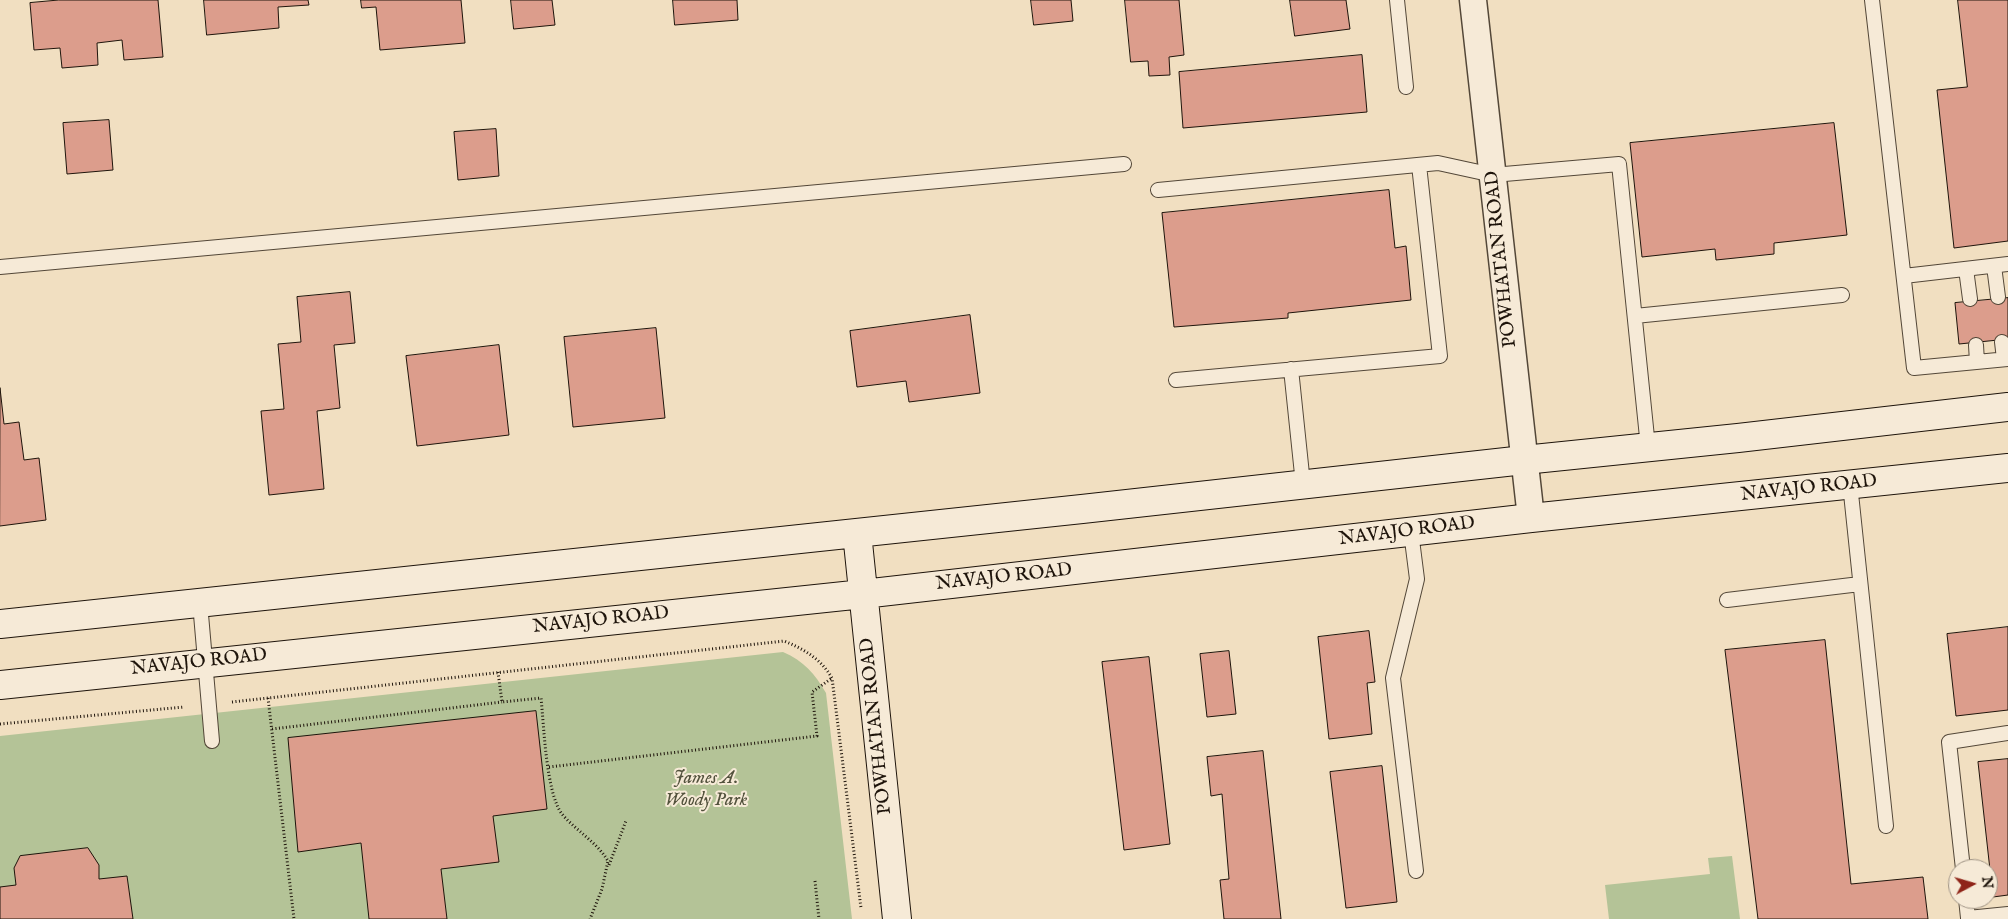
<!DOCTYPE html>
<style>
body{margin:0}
#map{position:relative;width:2008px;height:919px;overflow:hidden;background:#f1dfc1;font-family:"IM FELL English",serif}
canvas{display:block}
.north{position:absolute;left:1948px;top:859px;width:50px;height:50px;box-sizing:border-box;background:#f6ead7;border:1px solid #a09485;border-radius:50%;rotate:84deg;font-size:14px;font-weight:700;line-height:20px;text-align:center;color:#1e140b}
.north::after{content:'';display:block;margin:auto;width:18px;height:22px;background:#8f2418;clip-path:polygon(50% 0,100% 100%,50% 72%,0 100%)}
</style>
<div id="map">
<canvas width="2008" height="919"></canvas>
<div class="north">N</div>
</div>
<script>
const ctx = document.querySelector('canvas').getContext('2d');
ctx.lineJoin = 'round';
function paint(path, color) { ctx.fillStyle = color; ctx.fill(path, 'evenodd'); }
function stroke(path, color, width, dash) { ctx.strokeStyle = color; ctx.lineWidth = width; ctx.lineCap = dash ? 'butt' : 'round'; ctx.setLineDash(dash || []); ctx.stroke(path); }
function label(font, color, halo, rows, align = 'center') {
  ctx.font = font + ' "IM FELL English",serif'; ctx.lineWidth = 4; ctx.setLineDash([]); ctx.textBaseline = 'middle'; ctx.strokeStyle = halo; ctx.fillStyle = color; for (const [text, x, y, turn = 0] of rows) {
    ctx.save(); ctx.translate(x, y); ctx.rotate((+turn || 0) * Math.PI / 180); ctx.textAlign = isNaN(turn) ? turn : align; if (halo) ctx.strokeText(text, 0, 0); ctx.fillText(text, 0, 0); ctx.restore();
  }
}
const green = new Path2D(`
 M783 652C804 661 815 674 826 693L852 919H0V736Z
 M1732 856 1740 919H1609L1605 885 1710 874 1708 858Z`);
const building = new Path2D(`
 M59 0H158L163 57 124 60 122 40 97 43 98 65 62 68 60 48 34 50 30 3Z
 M204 0H308L309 5 278 7 279 28 207 35Z
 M361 0H461L465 43 380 50 376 7 362 8Z
 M511 0H552L555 25 514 29Z
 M673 0H737L738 20 675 25Z
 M1031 0H1071L1073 21 1034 25Z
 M1125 0H1179L1184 55 1169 57 1170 75 1149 76 1148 61 1131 62Z
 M1290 0H1346L1350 29 1295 36Z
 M1958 0H2008V241L1954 248 1937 90 1967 87Z
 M1362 55 1367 112 1183 128 1179 72Z
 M109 120 113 170 67 174 63 123Z
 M1834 123 1847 235 1774 243V254L1716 260 1715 249 1642 257 1630 143Z
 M496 129 499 176 458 180 454 132Z
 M1389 190 1395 248 1406 246 1411 300 1288 313V318L1174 327 1162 213Z
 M350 292 355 343 334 345 340 408 317 411 324 489 269 495 261 411 284 409 278 344 301 342 297 297Z
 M2008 298V339L1959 344 1955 303Z
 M970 315 980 393 909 402 906 381 857 387 850 331Z
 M656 328 665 418 573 427 564 337Z
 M499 345 509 435 417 446 406 356Z
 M0 388 4 424 19 422 24 460 39 458 46 520 0 526Z
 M2008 627V710L1956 716 1947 634Z
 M1369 631 1375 682 1367 683 1372 734 1329 739 1318 637Z
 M1825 640 1851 884 1923 877 1928 919H1758L1725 650Z
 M1229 651 1236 714 1207 717 1200 654Z
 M1149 657 1170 844 1124 850 1102 662Z
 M536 711 547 809 493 816 499 862 441 869 447 919H369L361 843 298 852 288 738Z
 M1263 751 1281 919H1224L1220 880 1229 879 1222 794 1211 796 1207 757Z
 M2008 759V895L1993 897 1978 762Z
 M1382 766 1397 902 1346 908 1330 772Z
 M88 848 99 865V879L127 876 133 919H0V887L16 885 14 868 20 856Z`);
const path = new Path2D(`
 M498 672 502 702 541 698C544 726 546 793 562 814 576 831 597 842 608 861L602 889 590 919
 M268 698 294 919
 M232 702 784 641C804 649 821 659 832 678L861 908
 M0 724 184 707
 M272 729 502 702
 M549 767 817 736 812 692 832 678
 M609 865 626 821
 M815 881 819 919`);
const lane = new Path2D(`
 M1397 0 1406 87
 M1872 0 1914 368 2008 359
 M1158 190 1438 163 1493 175 1619 164 1648 447
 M1994 266 1998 297
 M0 267 1124 164
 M1966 269 1970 299
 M1904 276 2008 264
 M1635 316 1842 295
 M2002 342 2004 359
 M1976 345 1977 362
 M1291 369 1303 484
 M1176 380 1440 356 1419 165
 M1850 484 1886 826
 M1411 532 1417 579 1393 678 1416 871
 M1727 600 1860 584
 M200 603 212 741
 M1963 869 1949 742 2008 733
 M1966 899 1968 918 2008 914`);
const street = new Path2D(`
 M1473 0 1531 518`);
const secondary = new Path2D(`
 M857 533 897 919
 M0 624 1082 509 1524 460 1738 438 2008 407
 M0 685 863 594 1531 518 2008 468`);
const streetNames = [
 ["POWHATAN ROAD",1502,259,-96],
 ["NAVAJO ROAD",1809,489,-6],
 ["NAVAJO ROAD",1407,532,-7],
 ["NAVAJO ROAD",1004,578,-6],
 ["NAVAJO ROAD",601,621,-6],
 ["NAVAJO ROAD",199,663,-6],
 ["POWHATAN ROAD",877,726,-96]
];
const parkNames = [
 ["James A.",706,779],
 ["Woody Park",706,801]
];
paint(green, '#b4c397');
paint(building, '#dc9d8c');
stroke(building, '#1e140b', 1);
stroke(lane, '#534738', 16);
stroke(street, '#534738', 29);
stroke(secondary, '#1e140b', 30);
stroke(path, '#1e140b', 3, [1, 2.5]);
stroke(lane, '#f6ead7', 14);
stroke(street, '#f6ead7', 26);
stroke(secondary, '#f6ead7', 28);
label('19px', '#1e140b', '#f6ead7', streetNames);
label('italic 19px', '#52513c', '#f6ead7', parkNames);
</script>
